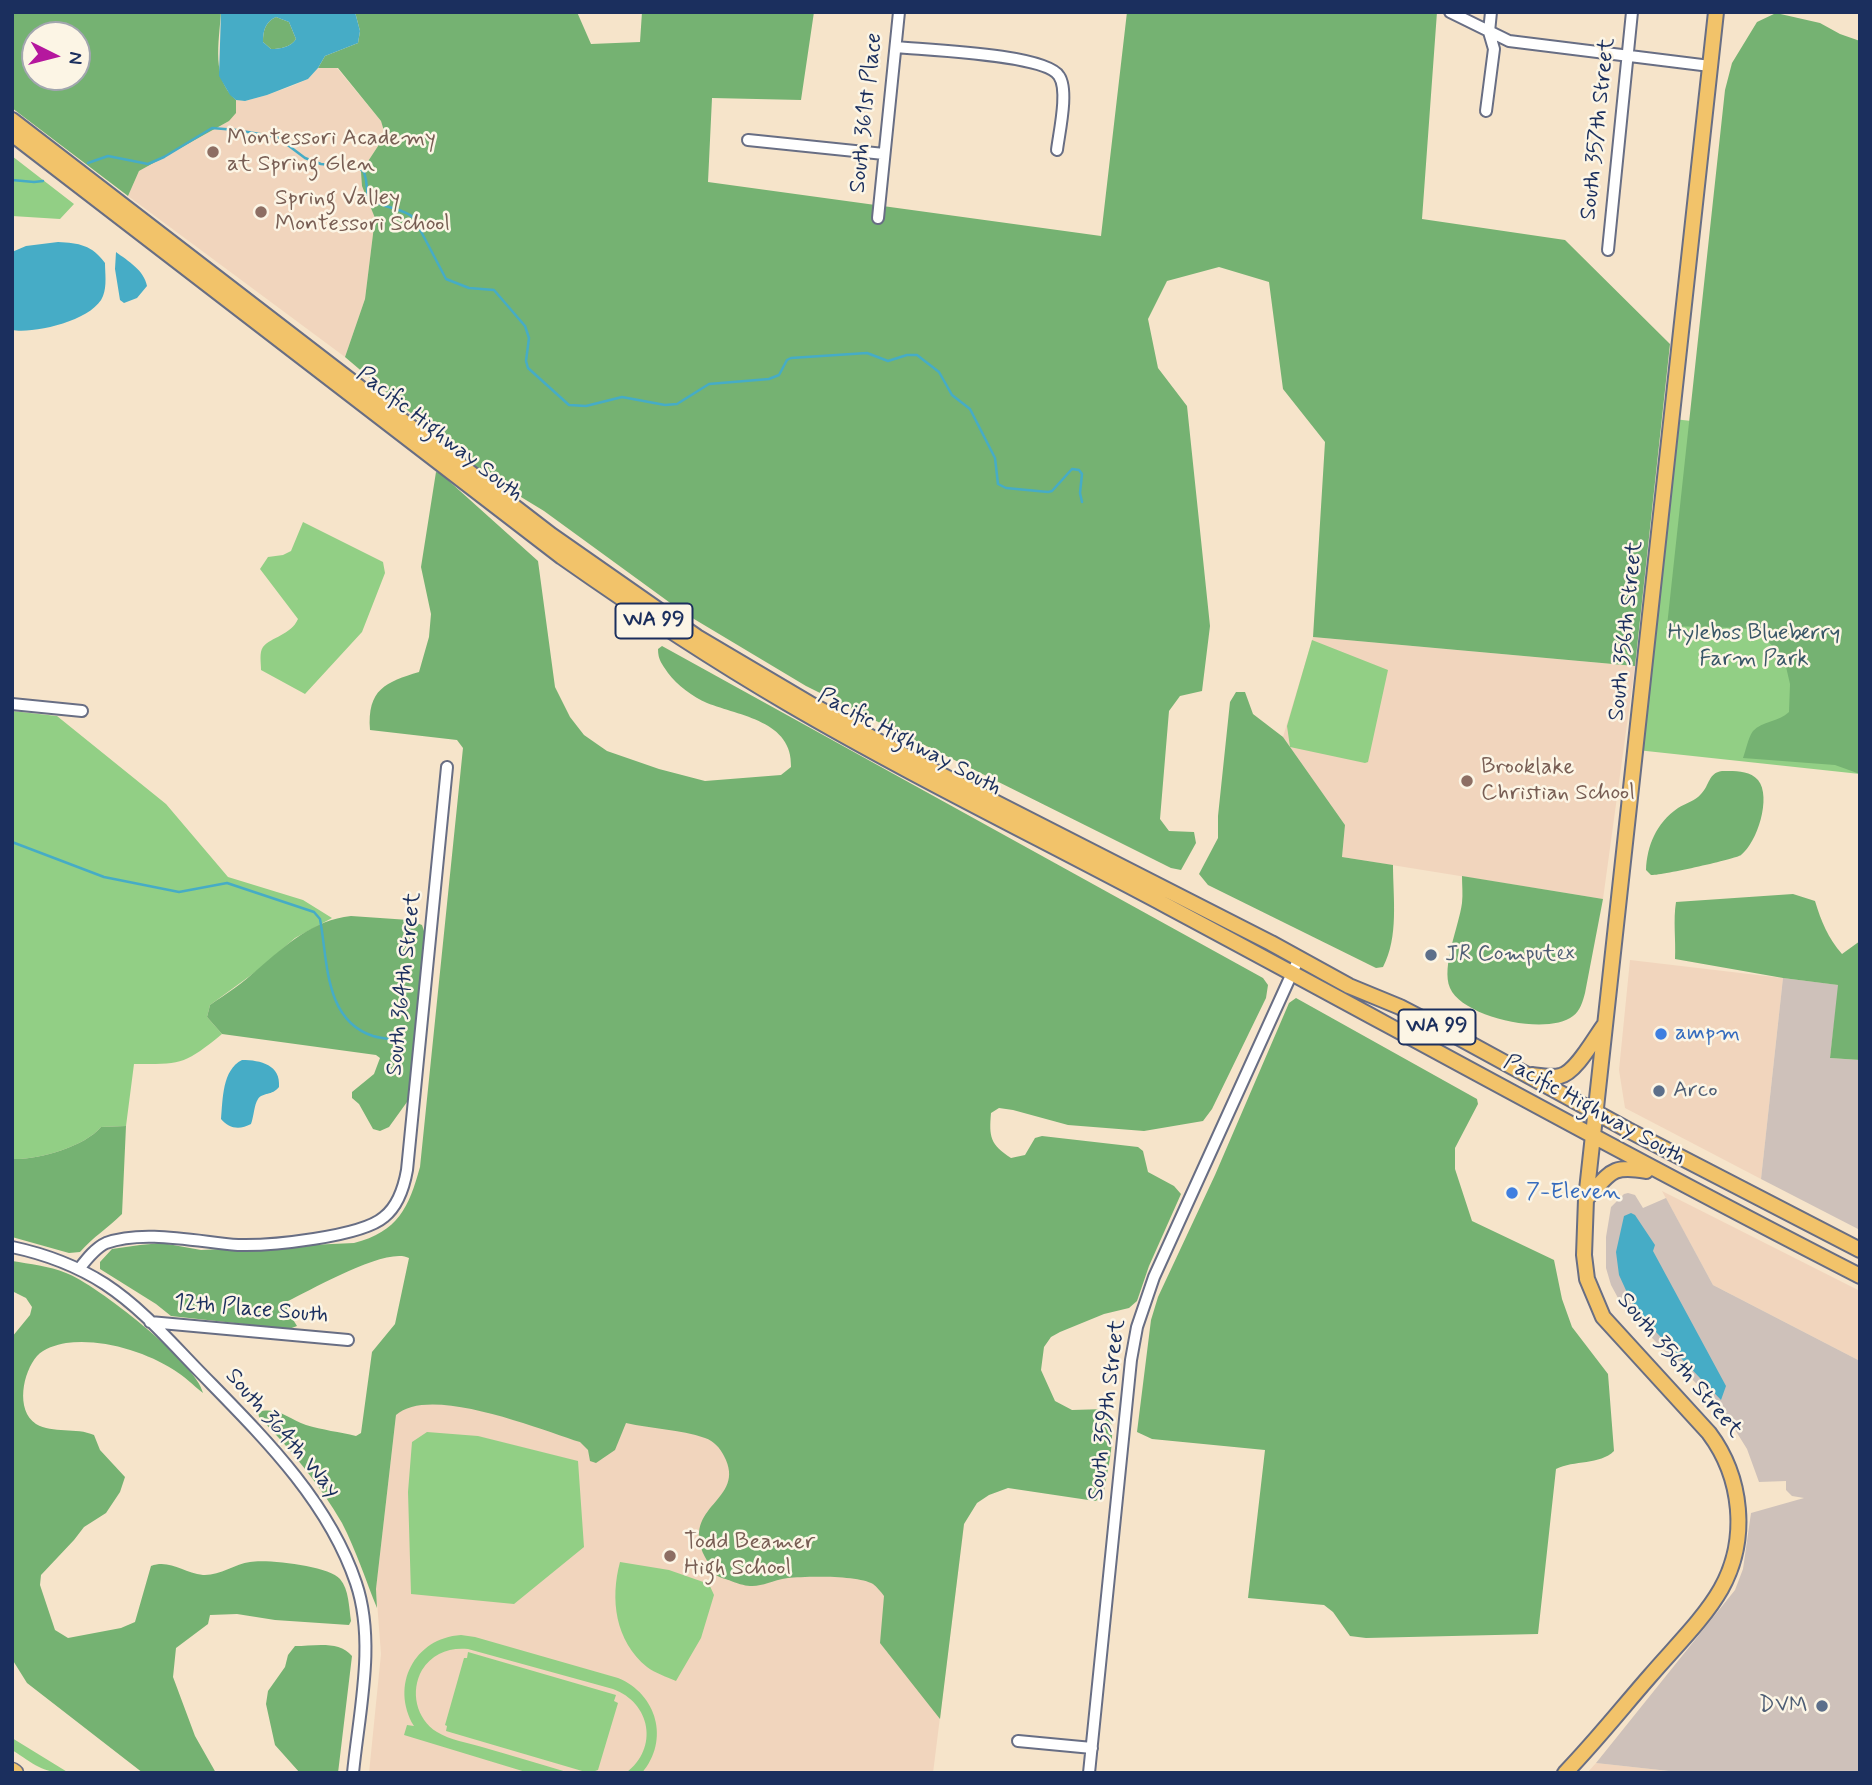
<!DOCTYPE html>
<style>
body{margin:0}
#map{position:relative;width:1872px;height:1785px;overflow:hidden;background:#f6e4ca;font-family:Mynerve,sans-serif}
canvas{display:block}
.frame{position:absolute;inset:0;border:14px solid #1b2f5e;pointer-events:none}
.north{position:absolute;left:21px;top:21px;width:70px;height:70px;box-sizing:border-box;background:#fcf5e5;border:2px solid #a2a6af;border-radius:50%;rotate:96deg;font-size:19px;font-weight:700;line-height:28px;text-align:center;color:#1b2f5e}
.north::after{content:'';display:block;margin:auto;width:24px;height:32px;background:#b5179e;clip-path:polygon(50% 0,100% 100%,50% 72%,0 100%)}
</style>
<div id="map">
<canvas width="1872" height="1785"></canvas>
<div class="frame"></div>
<div class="north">N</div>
</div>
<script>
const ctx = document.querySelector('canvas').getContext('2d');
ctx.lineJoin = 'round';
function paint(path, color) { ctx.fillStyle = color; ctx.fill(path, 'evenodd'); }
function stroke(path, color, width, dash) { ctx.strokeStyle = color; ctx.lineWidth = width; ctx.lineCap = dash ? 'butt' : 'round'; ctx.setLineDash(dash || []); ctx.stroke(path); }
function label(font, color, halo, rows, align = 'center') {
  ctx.font = font + ' Mynerve,sans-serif'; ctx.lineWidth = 5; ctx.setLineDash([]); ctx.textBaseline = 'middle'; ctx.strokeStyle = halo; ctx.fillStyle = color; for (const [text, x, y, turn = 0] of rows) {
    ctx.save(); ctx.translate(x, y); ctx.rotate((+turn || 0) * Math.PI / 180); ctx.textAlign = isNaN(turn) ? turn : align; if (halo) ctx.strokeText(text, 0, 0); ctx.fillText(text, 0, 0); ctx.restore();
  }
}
const built = new Path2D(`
 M318 68H337L381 121 384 131 380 143 361 172 375 218 365 299 345 357 128 196 139 171 229 121 236 100 245 101 267 95 292 86 308 79Z
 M1313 637 1635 666 1603 899 1342 857 1345 825 1283 737Z
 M1630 960 1783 978 1761 1179 1625 1108 1619 1070Z
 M1662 1191 1860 1291V1361L1713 1285Z
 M404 1346 978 1414 933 1773H369L381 1654 376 1589Z
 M1596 1763 1687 1773H1587Z`);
const industrial = new Path2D(`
 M1783 978 1839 985 1830 1058 1860 1060V1230L1761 1179Z
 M1628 1193 1635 1195 1643 1208 1666 1198 1713 1285 1860 1361V1773H1687L1596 1763 1735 1590 1743 1569 1751 1513 1804 1498 1792 1496 1786 1490V1481L1759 1482 1747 1449 1724 1412 1624 1309 1611 1285 1606 1268V1237L1611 1207 1624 1194Z`);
const green = new Path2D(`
 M12 156 74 204 60 219 12 216Z
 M1673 419 1860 439V774L1637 750Z
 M303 522 383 562 385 573 362 632 305 694 261 670C261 663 259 652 263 647 271 637 291 635 298 619L260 569 268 557 283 555 291 551Z
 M1312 640 1388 670 1368 762 1365 763 1290 747 1287 726Z
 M12 711 57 716 166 804 228 877 303 900 332 918 295 938 258 970 210 1005 207 1017 222 1034C184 1065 182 1064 134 1064L126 1126 101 1127C84 1147 38 1160 12 1159Z
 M427 1432 478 1436 578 1461 584 1547 514 1604 411 1594 408 1492 412 1442Z
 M620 1562 669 1570 709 1584 714 1595 701 1638 676 1681C667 1677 655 1673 647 1667 615 1641 610 1599 620 1562Z
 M461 1635 475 1637 618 1678C657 1694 670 1740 642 1773H626C659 1748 651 1703 613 1689L468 1649C449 1647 432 1654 422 1670 410 1691 416 1719 437 1732 450 1740 468 1743 482 1747 512 1756 541 1764 570 1773H529L404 1735 407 1725 414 1726C390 1686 414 1638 461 1635Z
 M468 1652 616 1695 614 1701 618 1703 598 1770 589 1773 446 1731 447 1726 445 1725 464 1658H467Z
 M12 1738 69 1773C42 1773 34 1764 12 1750Z`);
const forest = new Path2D(`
 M12 12H221C219 43 211 78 236 100V113L229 121 139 171 128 196 12 108ZM35 35H77V77H35Z
 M355 12H577L591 44 640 42 642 12H814L801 100 712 98 708 182 1101 236 1127 12H1437L1422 219 1565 240 1670 344 1635 666 1313 637 1325 442 1283 389 1269 282 1219 267 1167 281 1148 319 1158 368 1187 406 1210 626 1202 691 1180 696 1169 711 1160 819 1169 831 1194 832 1196 843 1181 870 1171 868 806 686 684 613 544 511 480 472 345 357 365 299 375 218 362 186 361 172 380 143 384 131 381 121 338 68H318L325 56 358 43 360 31Z
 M1776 13 1820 23 1840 34 1860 41V774L1835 765 1743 758C1746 750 1748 738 1753 731 1762 721 1779 722 1789 712L1790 684 1784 658 1758 631 1740 628 1667 626 1725 90 1732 63 1757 22Z
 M276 17 289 22 296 39C291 47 280 49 271 49L263 42C263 31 265 22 276 17Z
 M436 472 440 473 538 561 555 687 570 717 584 735 607 751 659 769 705 781 781 775 791 767C793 721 740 716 707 703 693 697 677 685 668 673 662 664 658 660 658 649L662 646 1263 978 1268 985 1266 998 1212 1109 1203 1121 1144 1131 1068 1125 1013 1110 999 1108 991 1113C989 1137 990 1144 1011 1158L1025 1155 1035 1138 1042 1136 1138 1147 1143 1151 1148 1172 1174 1186 1181 1194 1149 1266 1137 1301 1129 1308 1104 1314 1060 1332 1051 1337 1044 1347 1041 1370 1055 1401 1072 1410 1106 1409C1120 1429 1106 1474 1103 1498L1095 1501 1008 1488 989 1495 977 1503 964 1524 940 1719 880 1643 884 1596C881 1592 877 1587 873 1584 859 1575 805 1576 788 1578 763 1582 758 1592 731 1581 727 1579 720 1578 716 1575 711 1571 708 1562 705 1557 679 1505 748 1501 724 1456 720 1448 714 1441 705 1438 680 1429 651 1429 626 1423L615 1450 596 1463 590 1461 588 1450 580 1442C541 1430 430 1384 396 1415L376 1589 377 1608C366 1581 356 1550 342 1523 320 1485 290 1448 259 1417L258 1412C277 1406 289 1419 306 1425 322 1430 340 1432 356 1436L361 1433 372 1352 395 1324 409 1258C387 1246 311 1290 288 1301L287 1310 297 1326 289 1329 171 1316 156 1304 100 1269V1262L112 1249 140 1245 162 1243 201 1250 354 1243C398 1232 409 1207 420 1167L463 748 457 740 370 730C367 689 386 682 419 672L429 637 431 614 421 567Z
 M1236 692H1245L1253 714 1283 737 1345 825 1342 857 1393 865C1393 898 1399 937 1383 967L1376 968 1208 885 1199 874 1218 838V816L1230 702Z
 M1722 771C1735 771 1749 770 1758 780 1772 797 1757 843 1741 855 1736 859 1659 876 1651 875L1646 870C1647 846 1656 823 1678 808 1686 803 1695 801 1701 794 1710 785 1708 773 1722 771Z
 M1462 876 1603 899 1585 993C1583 1001 1580 1011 1573 1016 1548 1036 1463 1018 1450 988 1441 967 1459 926 1462 903 1463 894 1462 885 1462 876Z
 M1793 894 1815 901C1821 921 1828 938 1842 954L1860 941V1060L1830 1058 1838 985 1783 978 1675 959C1676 939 1673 921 1676 902Z
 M351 916 409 920 422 925 426 937 413 1075 407 1102 389 1127 380 1131 373 1129 359 1104 352 1098V1092L374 1074 380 1058 376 1055 222 1034 207 1017 210 1005C226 994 243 983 258 969 286 945 313 920 351 916Z
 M1296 998 1477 1099 1478 1104 1455 1148V1169L1472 1221 1554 1260 1562 1299 1572 1327 1608 1374 1614 1451C1600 1465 1574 1460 1556 1469L1538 1634 1366 1638 1350 1636 1333 1612 1324 1605 1248 1598 1265 1450 1152 1439 1137 1432 1151 1320 1158 1297 1215 1175 1289 1003Z
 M126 1126 122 1214C108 1228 93 1237 80 1252L69 1253 12 1237V1159C38 1160 84 1147 101 1127Z
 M12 1261C30 1264 49 1266 66 1273 96 1284 197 1363 203 1393 193 1385 184 1376 174 1370 145 1351 100 1338 66 1343 56 1345 44 1348 37 1356 23 1372 15 1410 36 1424 53 1434 76 1427 94 1435L100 1450 125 1477 120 1492 106 1513 84 1527 74 1540 41 1575 40 1585 55 1630 68 1638 121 1628 135 1622 151 1566C170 1559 183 1573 203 1575 219 1576 235 1564 250 1562 268 1559 329 1566 340 1579 349 1589 349 1608 351 1621L349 1625 275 1620 237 1614 210 1615 208 1624 176 1648 173 1677 195 1736 216 1773H143L27 1683 12 1659V1337L30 1315 32 1307 26 1298 12 1291Z
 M295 1646C314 1646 339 1640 352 1656L338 1773H300L275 1745 266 1704 268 1691 285 1667 288 1655Z`);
const water = new Path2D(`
 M221 12H355L360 31 358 43 325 56 318 68 308 79 267 95 245 101 236 100 230 95 219 76ZM276 17 289 22 296 39C291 47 280 49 271 49L263 42C263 31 265 22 276 17Z
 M58 242C79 243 92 245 105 263 105 273 107 286 103 296 94 320 35 334 12 330V252L26 246Z
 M116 252C128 261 144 270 147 286L137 298 124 303 120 300 115 269Z
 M242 1060C261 1060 281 1065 279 1087 272 1096 263 1092 258 1099 254 1105 254 1116 251 1124 240 1130 229 1129 221 1119 223 1099 222 1070 242 1060Z
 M1631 1213 1635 1215 1655 1245 1653 1251 1726 1386 1721 1400 1635 1310 1619 1275 1616 1252 1624 1216Z`);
const stream = new Path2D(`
 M88 163 108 156 148 164 164 157 212 128 236 130 277 137 305 158 321 164 359 168 364 172 366 180 368 198C383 209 402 207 414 218L446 279 469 288 494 290 525 326 529 338 526 361 528 368 569 405 586 406 622 397 665 405 677 404 709 384 769 379 779 375 787 360 791 358 867 353 888 361 907 355H917L939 372 952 395 970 409 995 458 998 484 1006 488 1048 492 1052 491 1072 469 1079 470 1082 474 1080 493 1082 502
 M12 180 34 182 43 181
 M12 842 104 877 179 892 227 883 314 912 320 919C328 961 324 1020 373 1036 383 1039 395 1039 405 1041`);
const minor = new Path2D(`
 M1450 12 1509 41 1710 66
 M896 47C925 50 1046 54 1059 76 1069 90 1059 133 1057 150
 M1486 111 1494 49 1489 32 1491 12
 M748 140 884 154
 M878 218 899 12
 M1608 250 1632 12
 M12 704 82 711
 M12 1247C45 1254 77 1266 105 1284 140 1307 167 1338 195 1367 257 1431 327 1497 356 1583 376 1642 359 1712 353 1773
 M79 1269C86 1260 95 1248 106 1243 143 1229 199 1242 238 1245 269 1246 361 1237 384 1217 398 1206 404 1187 407 1170L447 767
 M150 1322 348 1340
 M1018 1741 1092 1748
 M1089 1773 1131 1360 1137 1327 1154 1277 1298 960`);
const major = new Path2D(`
 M12 120 551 535 697 637 812 705 918 763 1271 943 1349 986 1400 1007 1454 1035 1628 1130 1860 1250
 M12 134 562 557C636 609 710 658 787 703 912 776 1042 839 1169 907 1399 1030 1627 1157 1860 1276
 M1532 1075C1540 1076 1552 1078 1560 1076 1576 1073 1595 1037 1605 1024
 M1586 1199C1610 1174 1610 1164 1646 1171
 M1565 1773C1595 1742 1622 1708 1650 1676 1673 1649 1704 1619 1721 1589 1749 1539 1742 1477 1709 1433L1603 1317 1587 1279 1584 1255 1586 1199 1716 12`);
const highway = new Path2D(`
 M12 1771 15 1773`);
const markers = [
 [213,152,7,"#8d6e63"],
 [261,212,7,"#8d6e63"],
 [1467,781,7,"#8d6e63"],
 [1431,955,7,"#5c6f8a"],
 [1661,1034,7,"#3f7fe0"],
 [1659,1091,7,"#5c6f8a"],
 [1512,1193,7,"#3f7fe0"],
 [670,1556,7,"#8d6e63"],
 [1822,1706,7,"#5c6f8a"]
];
const shields = [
 [654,621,77],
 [1437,1027,77]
];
const shieldNames = [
 ["WA 99",654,621],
 ["WA 99",1437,1027]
];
const streetNames = [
 ["South 361st Place",867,113,-84],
 ["South 357th Street",1599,129,-84],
 ["Pacific Highway South",439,435,38],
 ["South 356th Street",1627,631,-84],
 ["Pacific Highway South",909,743,28],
 ["South 364th Street",405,984,-84],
 ["Pacific Highway South",1594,1111,29],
 ["12th Place South",251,1310,5],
 ["South 356th Street",1679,1366,50],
 ["South 359th Street",1108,1410,-83],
 ["South 364th Way",282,1434,49]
];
const educationNames = [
 ["Montessori Academy",227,139],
 ["at Spring Glen",227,165],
 ["Spring Valley",275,199],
 ["Montessori School",275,225],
 ["Brooklake",1481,768],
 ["Christian School",1481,794],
 ["Todd Beamer",684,1543],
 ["High School",684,1569]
];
const parkNames = [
 ["Hylebos Blueberry",1754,634],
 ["Farm Park",1754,660]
];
const serviceNames = [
 ["JR Computex",1445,955],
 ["Arco",1673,1091],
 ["DVM",1808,1706,"right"]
];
const shopNames = [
 ["ampm",1675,1034],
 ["7-Eleven",1526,1193]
];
paint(built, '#f1d5bd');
paint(industrial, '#cec1ba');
paint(green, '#92cf85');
paint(forest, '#75b272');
paint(water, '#46acc6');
stroke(stream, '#46acc6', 2.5);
stroke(minor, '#686e84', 14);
stroke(major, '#686e84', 18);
stroke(highway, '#686e84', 19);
stroke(minor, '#fff', 10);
stroke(major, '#f2c36a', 14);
stroke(highway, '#f2c36a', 16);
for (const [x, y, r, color] of markers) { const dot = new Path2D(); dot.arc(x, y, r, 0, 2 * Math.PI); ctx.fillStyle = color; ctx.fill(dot); stroke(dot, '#fcf5e5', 2.5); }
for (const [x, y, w] of shields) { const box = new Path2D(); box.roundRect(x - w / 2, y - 17.5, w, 35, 5); ctx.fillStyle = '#fcf5e5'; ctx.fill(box); stroke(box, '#1b2f5e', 2); }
label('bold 21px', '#1b2f5e', null, shieldNames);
label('23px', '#1b2f5e', '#fcf5e5', streetNames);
label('23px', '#785e54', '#fcf5e5', educationNames, 'left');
label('23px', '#395768', '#fcf5e5', parkNames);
label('23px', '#4e5e75', '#fcf5e5', serviceNames, 'left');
label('23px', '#366cbe', '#fcf5e5', shopNames, 'left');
</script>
